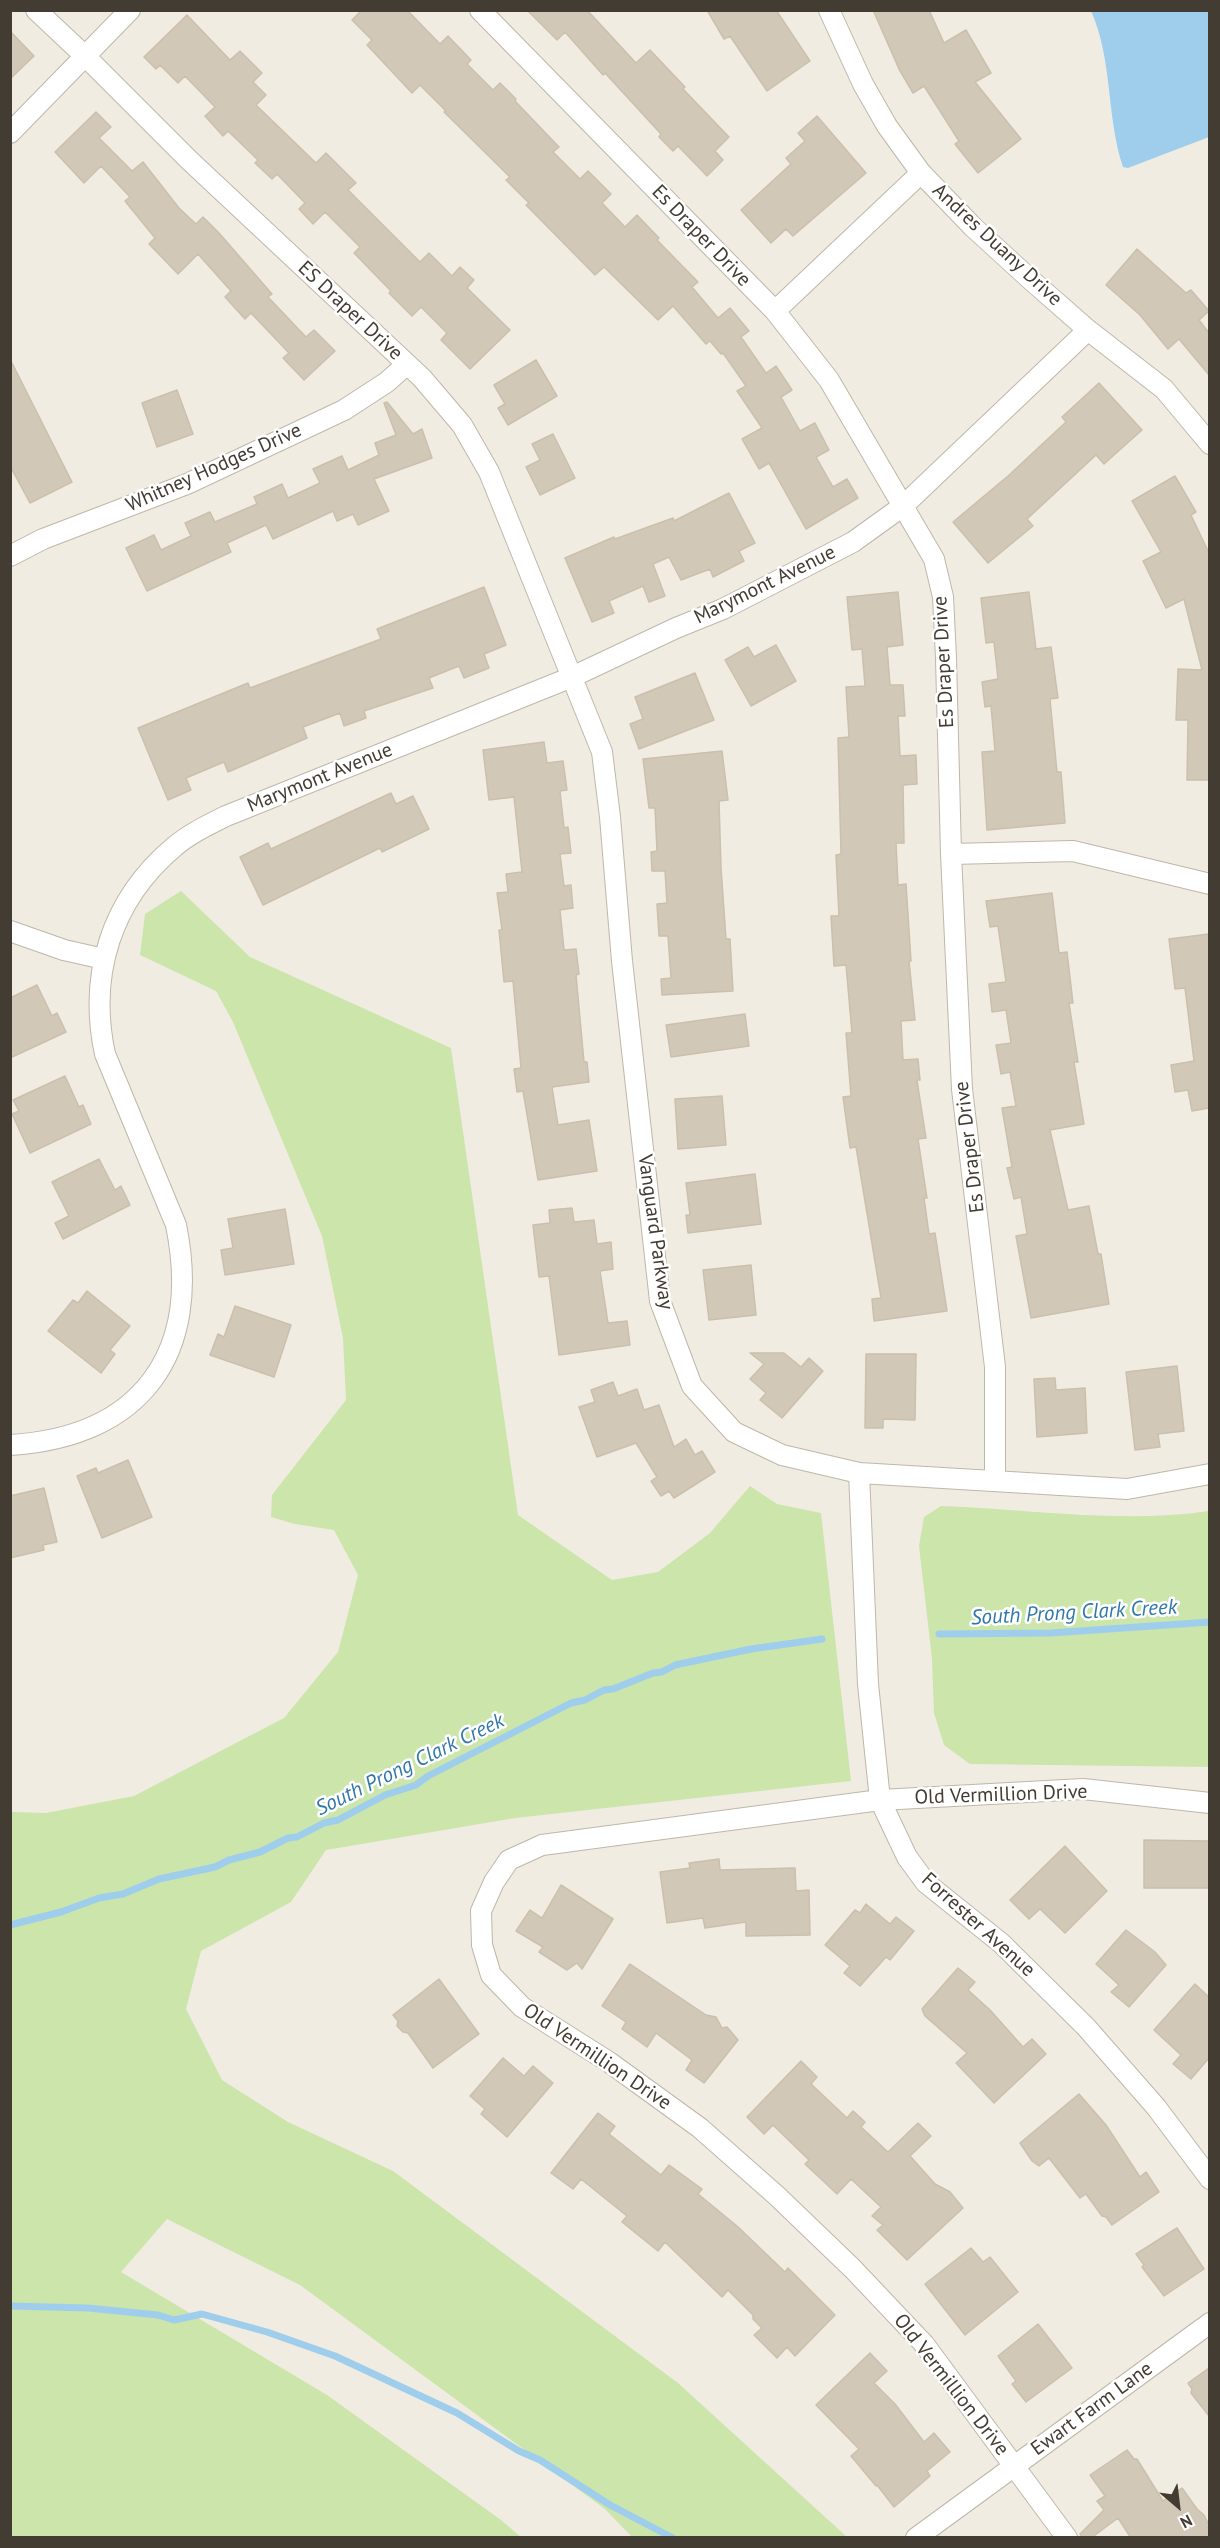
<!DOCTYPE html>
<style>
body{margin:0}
#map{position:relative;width:1220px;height:2548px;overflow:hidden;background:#f1ece2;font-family:"PT Sans",sans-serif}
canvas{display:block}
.frame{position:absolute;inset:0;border:12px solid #423c33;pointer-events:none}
.north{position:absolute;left:1148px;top:2476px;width:60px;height:60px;-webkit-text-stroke:4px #fff;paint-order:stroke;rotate:152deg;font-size:16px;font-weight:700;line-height:24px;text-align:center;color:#423c33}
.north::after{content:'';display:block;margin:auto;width:21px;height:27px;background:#423c33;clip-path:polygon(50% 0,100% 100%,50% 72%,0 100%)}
</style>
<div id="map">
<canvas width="1220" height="2548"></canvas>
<div class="frame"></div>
<div class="north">N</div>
</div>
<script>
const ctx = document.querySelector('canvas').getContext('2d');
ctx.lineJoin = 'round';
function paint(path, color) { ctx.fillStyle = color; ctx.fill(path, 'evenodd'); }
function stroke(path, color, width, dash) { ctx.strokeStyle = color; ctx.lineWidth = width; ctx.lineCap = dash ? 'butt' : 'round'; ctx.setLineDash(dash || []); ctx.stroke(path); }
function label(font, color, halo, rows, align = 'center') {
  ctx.font = font + ' "PT Sans",sans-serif'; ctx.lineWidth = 5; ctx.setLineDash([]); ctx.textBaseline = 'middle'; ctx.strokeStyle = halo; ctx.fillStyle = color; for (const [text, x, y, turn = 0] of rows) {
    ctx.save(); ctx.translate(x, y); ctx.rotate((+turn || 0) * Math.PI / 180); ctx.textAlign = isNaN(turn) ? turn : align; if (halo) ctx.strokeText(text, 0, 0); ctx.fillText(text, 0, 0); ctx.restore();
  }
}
const green = new Path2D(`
 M181 891 250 957 451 1048 518 1515 612 1580 658 1572 710 1533 750 1486 777 1504 821 1513 851 1781 515 1818 326 1850 291 1902 201 1951 186 2009 222 2080 288 2122 393 2171 678 2383 847 2537H632L605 2509 300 2285 167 2219 121 2272 327 2395 501 2520 521 2537H11V1812L46 1813 134 1796 284 1718 338 1652 358 1575 334 1530 295 1524 271 1517 272 1495 346 1400 343 1338 322 1236 233 1022 216 991 140 955 145 914Z
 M941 1506C1030 1509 1121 1524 1209 1511V1767L970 1764 944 1745 934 1713 932 1659 919 1546 924 1517Z`);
const water = new Path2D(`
 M1091 11H1209V137L1128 168 1123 167C1106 116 1113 60 1091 11Z`);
const stream = new Path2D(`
 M939 1634 1051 1633 1210 1622
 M10 1925 61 1912 99 1898 123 1894 159 1879 215 1867 229 1860 260 1852 288 1838 297 1837 324 1823 338 1820 385 1795 416 1785 428 1776 571 1703 585 1700 604 1690 613 1689 653 1673 662 1672 675 1665 751 1649 822 1639
 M10 2306 88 2308 158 2315 174 2320 202 2314 267 2332 335 2356 457 2413 519 2451 540 2460 610 2505 673 2538`);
const building = new Path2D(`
 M362 10H407L440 44 448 36 471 60 467 64 493 90 500 83 516 99 515 101 559 147 553 152 580 179 588 171 611 194 602 203 625 227 637 215 659 238 657 240 698 282 692 287 718 318 730 308 749 331 741 337 766 373 776 366 792 390 781 397 800 431 815 423 829 450 816 457 833 487 847 479 858 498 806 529 769 463 759 469 742 439 762 428 737 391 746 386 723 353 721 354 710 341 706 344 673 306 658 320 604 267 595 275 526 205 529 203 506 180 510 177 444 112 446 111 420 85 412 93 367 45 372 40 352 20Z
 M527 10H587L636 63 650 50 685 87 683 89 729 137 715 151 723 160 707 176 678 146 673 151 659 137 661 134 605 73 603 75 565 32 557 40Z
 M707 10H776L810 61 767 91 730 36 724 39Z
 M873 10H929L944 43 966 30 991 73 975 82 1021 139 978 173 955 144 959 141 924 86 913 93 899 69Z
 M187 15 230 60 240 51 262 73 253 82 266 95 256 105 316 163 326 153 356 183 348 190 420 262 429 253 452 276 460 267 474 280 467 288 510 330 470 369 441 340 447 333 421 307 412 316 389 293 391 291 354 253 360 247 325 212 313 224 299 209 305 203 277 174 272 179 255 163 258 160 228 131 223 136 205 116 215 107 185 76 178 83 160 65 156 69 144 57Z
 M10 31 34 56 10 79Z
 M96 112 111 127 99 138 132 171 143 162 179 208 196 224 203 217 219 233 272 294 268 297 306 337 314 330 335 351 304 380 283 358 289 353 251 313 245 319 225 297 231 291 198 254 178 274 149 244 155 238 125 201 130 197 101 166 84 183 55 152Z
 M817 116 866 173 793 236 786 229 771 243 741 210 791 164 786 158 805 141 798 133Z
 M1137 249 1186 293 1191 290 1209 311 1199 320 1209 333V375L1179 339 1168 349 1140 315 1106 285Z
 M10 359 72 482 30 503 10 466Z
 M536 360 557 396 508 425 498 408 505 404 494 385Z
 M1099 383 1142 430 1104 464 1096 455 1027 519 1033 526 988 563 953 522 1008 476 1066 422 1062 417Z
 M177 390 193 434 157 447 142 403Z
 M387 402 413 434 422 429 432 458 374 479 389 511 358 525 353 514 337 521 333 511 273 539 266 525 227 543 231 552 147 591 126 548 154 535 161 550 191 536 185 523 210 512 215 522 257 504 254 497 282 484 288 498 320 483 313 469 342 456 348 470 379 455 375 443 396 435 384 403Z
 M553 434 575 478 540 495 526 467 540 460 532 444Z
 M1175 476 1196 512 1191 515 1209 553V780H1187L1188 720H1176L1178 669 1202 670 1184 599 1166 608 1143 561 1161 552 1132 501Z
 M729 493 755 543 739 551 744 561 713 577 710 569 681 580 669 557 653 564 665 596 649 602 643 586 609 601 614 613 592 622 565 558 614 537 615 539 673 518 674 521Z
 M484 587 506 645 484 654 489 668 464 678 459 666 429 678 433 688 364 711 366 718 344 726 340 713 303 727 307 738 228 772 224 762 186 778 191 790 168 800 138 728 248 683 250 688 381 639 377 629Z
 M898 592 903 645 887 647 890 685H903L905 716H898L900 756 916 755 917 784 903 785 904 843H896L898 885 906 884 911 961H909L915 1020 901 1021 903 1060 918 1059 920 1080H917L926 1138 918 1139 927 1198H924L929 1234 935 1233 947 1311 874 1321 872 1299 881 1298 856 1147 850 1148 843 1097 851 1096 846 1033H852L846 965 834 966 831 916H839L836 855 841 854 838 738 849 737 846 687 865 686 862 649 852 650 847 597Z
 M1029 592 1036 649 1051 647 1058 698 1050 699 1057 772H1061L1065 823 987 830 982 752 995 751 991 706 985 707 982 682 998 679 994 642 986 643 981 598Z
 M776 645 796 681 751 706 725 660 748 647 754 657Z
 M695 673 714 720 639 749 630 724 643 719 635 697Z
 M544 742 547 763 563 761 567 790 560 791 564 828 568 827 571 853 560 854 564 886 571 885 573 908 560 910 564 950 576 949 579 974 576 975 584 1062H587L589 1082 552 1087 558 1125 589 1120 597 1171 538 1180 523 1091 517 1092 514 1069 521 1068 513 981 504 982 499 930H502L497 893 508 892 506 874 522 872 514 797 489 800 483 750Z
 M722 751 728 800 719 801 721 868 726 939H730L733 991 662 995 661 979 671 978 668 936H659L657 904 667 903 665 871H652L651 852 657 851 655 808H649L643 759Z
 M391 793 396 804 413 796 429 829 382 852 380 848 263 905 240 857 268 843 271 849Z
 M1052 893 1059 953 1067 952 1073 1003H1069L1078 1062H1074L1084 1124 1050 1130 1068 1210 1089 1206 1098 1254H1101L1109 1304 1031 1318 1016 1236 1027 1234 1021 1197 1014 1199 1007 1168 1012 1167 1002 1108 1016 1106 1010 1072 1001 1074 996 1045 1011 1043 1006 1010 992 1012 989 984 1006 982 998 926 990 927 986 901Z
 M1209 934V1108L1192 1111 1188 1090 1175 1092 1171 1065 1194 1061 1185 988 1175 989 1169 939Z
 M37 985 52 1016 57 1013 66 1032 10 1058V998Z
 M745 1014 749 1046 671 1057 666 1025Z
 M65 1076 79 1107 83 1105 91 1124 30 1153 12 1114 19 1111 13 1100Z
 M722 1096 726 1145 678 1149 675 1099Z
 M99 1159 115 1190 121 1186 130 1205 63 1239 55 1223 69 1216 52 1182Z
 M755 1174 761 1224 688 1233 686 1215H690L686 1183Z
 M572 1208 574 1222 594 1220 597 1244 611 1242 613 1269 600 1271 608 1323 627 1321 630 1345 559 1355 549 1276 539 1277 533 1225 550 1223 549 1210Z
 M285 1209 294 1264 225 1275 221 1250 233 1248 228 1219Z
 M751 1265 756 1315 709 1320 703 1270Z
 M87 1291 130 1326 110 1350 115 1354 101 1373 48 1331 73 1300 78 1303Z
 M235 1306 291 1325 274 1377 210 1355 218 1334 224 1337Z
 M750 1353H784L801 1367 809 1358 823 1371 782 1418 760 1400 766 1393 750 1379 764 1364Z
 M866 1354H916L915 1420 883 1419V1428H865Z
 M1177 1366 1184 1431 1158 1434 1160 1447 1135 1450 1126 1372Z
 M1055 1378 1056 1390 1085 1388 1087 1433 1037 1437 1034 1379Z
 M613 1382 618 1396 637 1389 644 1410 659 1405 674 1447 686 1439 695 1455 702 1451 715 1472 674 1498 669 1491 661 1496 651 1481 657 1477 636 1443 597 1457 579 1407 595 1402 591 1390Z
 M128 1460 152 1517 102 1538 77 1476 96 1468 98 1473Z
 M44 1488 57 1542 43 1545 44 1550 10 1558V1496Z
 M1144 1840 1209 1841V1888H1144Z
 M1065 1846 1107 1891 1065 1933 1040 1909 1029 1919 1010 1900Z
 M719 1859 720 1870 795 1868 796 1891 809 1890 810 1935 746 1936V1922L705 1928 703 1918 667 1923 660 1872 690 1868 689 1863Z
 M561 1885 613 1919 582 1969 577 1963 567 1970 539 1952 543 1947 516 1931 530 1910 542 1918Z
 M866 1904 890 1924 896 1917 914 1931 890 1960 886 1957 860 1986 844 1973 850 1966 825 1945 855 1910 860 1913Z
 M1126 1930 1155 1952 1166 1965 1129 2007 1111 1992 1119 1985 1096 1964Z
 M630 1964 706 2015 716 2017 722 2028 727 2027 738 2040 704 2083 686 2070 692 2060 656 2033 647 2047 622 2029 626 2022 602 2006Z
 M958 1968 975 1982 968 1990 990 2010 1023 2047 1032 2039 1046 2054 994 2103 956 2063 967 2053 925 2016 922 2009Z
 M439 1979 479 2034 433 2068 408 2033 403 2032 397 2026 398 2021 393 2015Z
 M1195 1984 1209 1997V2058L1191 2079 1173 2064 1181 2055 1154 2030Z
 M503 2058 524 2076 533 2066 553 2083 507 2137 481 2114 485 2109 470 2096Z
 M801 2061 817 2077 811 2084 847 2118 853 2111 865 2122 861 2127 888 2152 918 2123 931 2136 910 2156 935 2184 950 2192 963 2208 907 2260 877 2230 883 2225 872 2216 881 2207 851 2179 837 2194 805 2164 809 2160 773 2125 764 2134 747 2117Z
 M1079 2094 1106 2125 1140 2177 1146 2172 1159 2192 1112 2225 1106 2217 1102 2216 1086 2194 1080 2198 1049 2158 1039 2166 1032 2161 1020 2143Z
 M598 2113 615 2126 609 2134 661 2175 669 2165 702 2189 698 2194 737 2226 785 2272 788 2268 835 2315 795 2356 787 2347 777 2358 754 2335 762 2328 753 2319V2315L728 2290 722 2297 665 2242 658 2251 622 2222 627 2216 581 2179 573 2189 551 2173Z
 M1177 2228 1204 2269 1164 2296 1142 2267 1144 2265 1136 2254Z
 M971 2248 983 2262 990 2257 1018 2292 965 2335 925 2284Z
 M1038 2324 1072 2368 1026 2402 1012 2384 1016 2381 998 2356Z
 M870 2353 887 2371 874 2383 895 2404 924 2442 934 2433 950 2452 927 2471 930 2476 894 2507 877 2485 876 2486 851 2456 859 2449 816 2405Z
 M1209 2368V2416L1191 2393 1192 2389 1188 2383Z
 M1127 2450 1134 2459H1137L1163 2501 1182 2488 1197 2509 1204 2515 1209 2525V2538H1131L1118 2518 1091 2538H1083L1080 2534 1104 2510 1097 2501 1105 2496 1090 2475Z`);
const street = new Path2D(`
 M36 10 86 57 189 160 422 378 462 425 489 472 602 752 610 817 622 961 660 1301 692 1386 734 1432 782 1455 859 1473 1127 1489 1210 1474
 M480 10 775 311 829 380 934 559 943 597 946 658 951 854 962 1089 995 1367V1480
 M829 10 863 84 887 126 921 173 973 227 1031 280 1088 330 1164 389 1210 444
 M10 133 130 10
 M775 311 921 173
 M10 556 43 539 187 484 344 410 387 382 407 364
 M951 854 1073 851 1210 884
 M10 931 64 950 104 959
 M10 1445C142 1437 202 1353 176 1225L105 1054C88 975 111 900 174 847 189 834 208 825 226 816L572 677 676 628 723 609 853 542 903 506 1088 330
 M859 1473 868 1684 880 1800 907 1857 926 1883 1001 1943 1086 2027 1156 2107 1210 2179
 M916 2538 1210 2323
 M1067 2538 924 2344 853 2269 777 2196 700 2128 609 2062 522 2007 491 1975 482 1945 481 1911 494 1882 509 1860 542 1845 880 1800 1083 1789 1210 1803`);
const streetNames = [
 ["Es Draper Drive",701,236,46],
 ["Andres Duany Drive",997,245,43],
 ["ES Draper Drive",350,311,43],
 ["Whitney Hodges Drive",214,468,-24],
 ["Marymont Avenue",765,585,-26],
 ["Es Draper Drive",944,662,-93],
 ["Marymont Avenue",320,778,-22],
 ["Es Draper Drive",970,1147,-97],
 ["Vanguard Parkway",655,1232,82],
 ["Old Vermillion Drive",1001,1795,-2],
 ["Forrester Avenue",978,1925,42],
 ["Old Vermillion Drive",597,2057,34],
 ["Old Vermillion Drive",951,2385,52],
 ["Ewart Farm Lane",1092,2409,-36]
];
const waterNames = [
 ["South Prong Clark Creek",1074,1613,-3],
 ["South Prong Clark Creek",410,1765,-26]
];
paint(green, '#cbe5ab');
paint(water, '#9fceed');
stroke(stream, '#9fceed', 7);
paint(building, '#d2c8b8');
stroke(building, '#ccbfac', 1.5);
stroke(street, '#bfb7a8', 22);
stroke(street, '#fff', 20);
label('20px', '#423c33', '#fff', streetNames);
label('italic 21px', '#3077aa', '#fff', waterNames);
</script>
